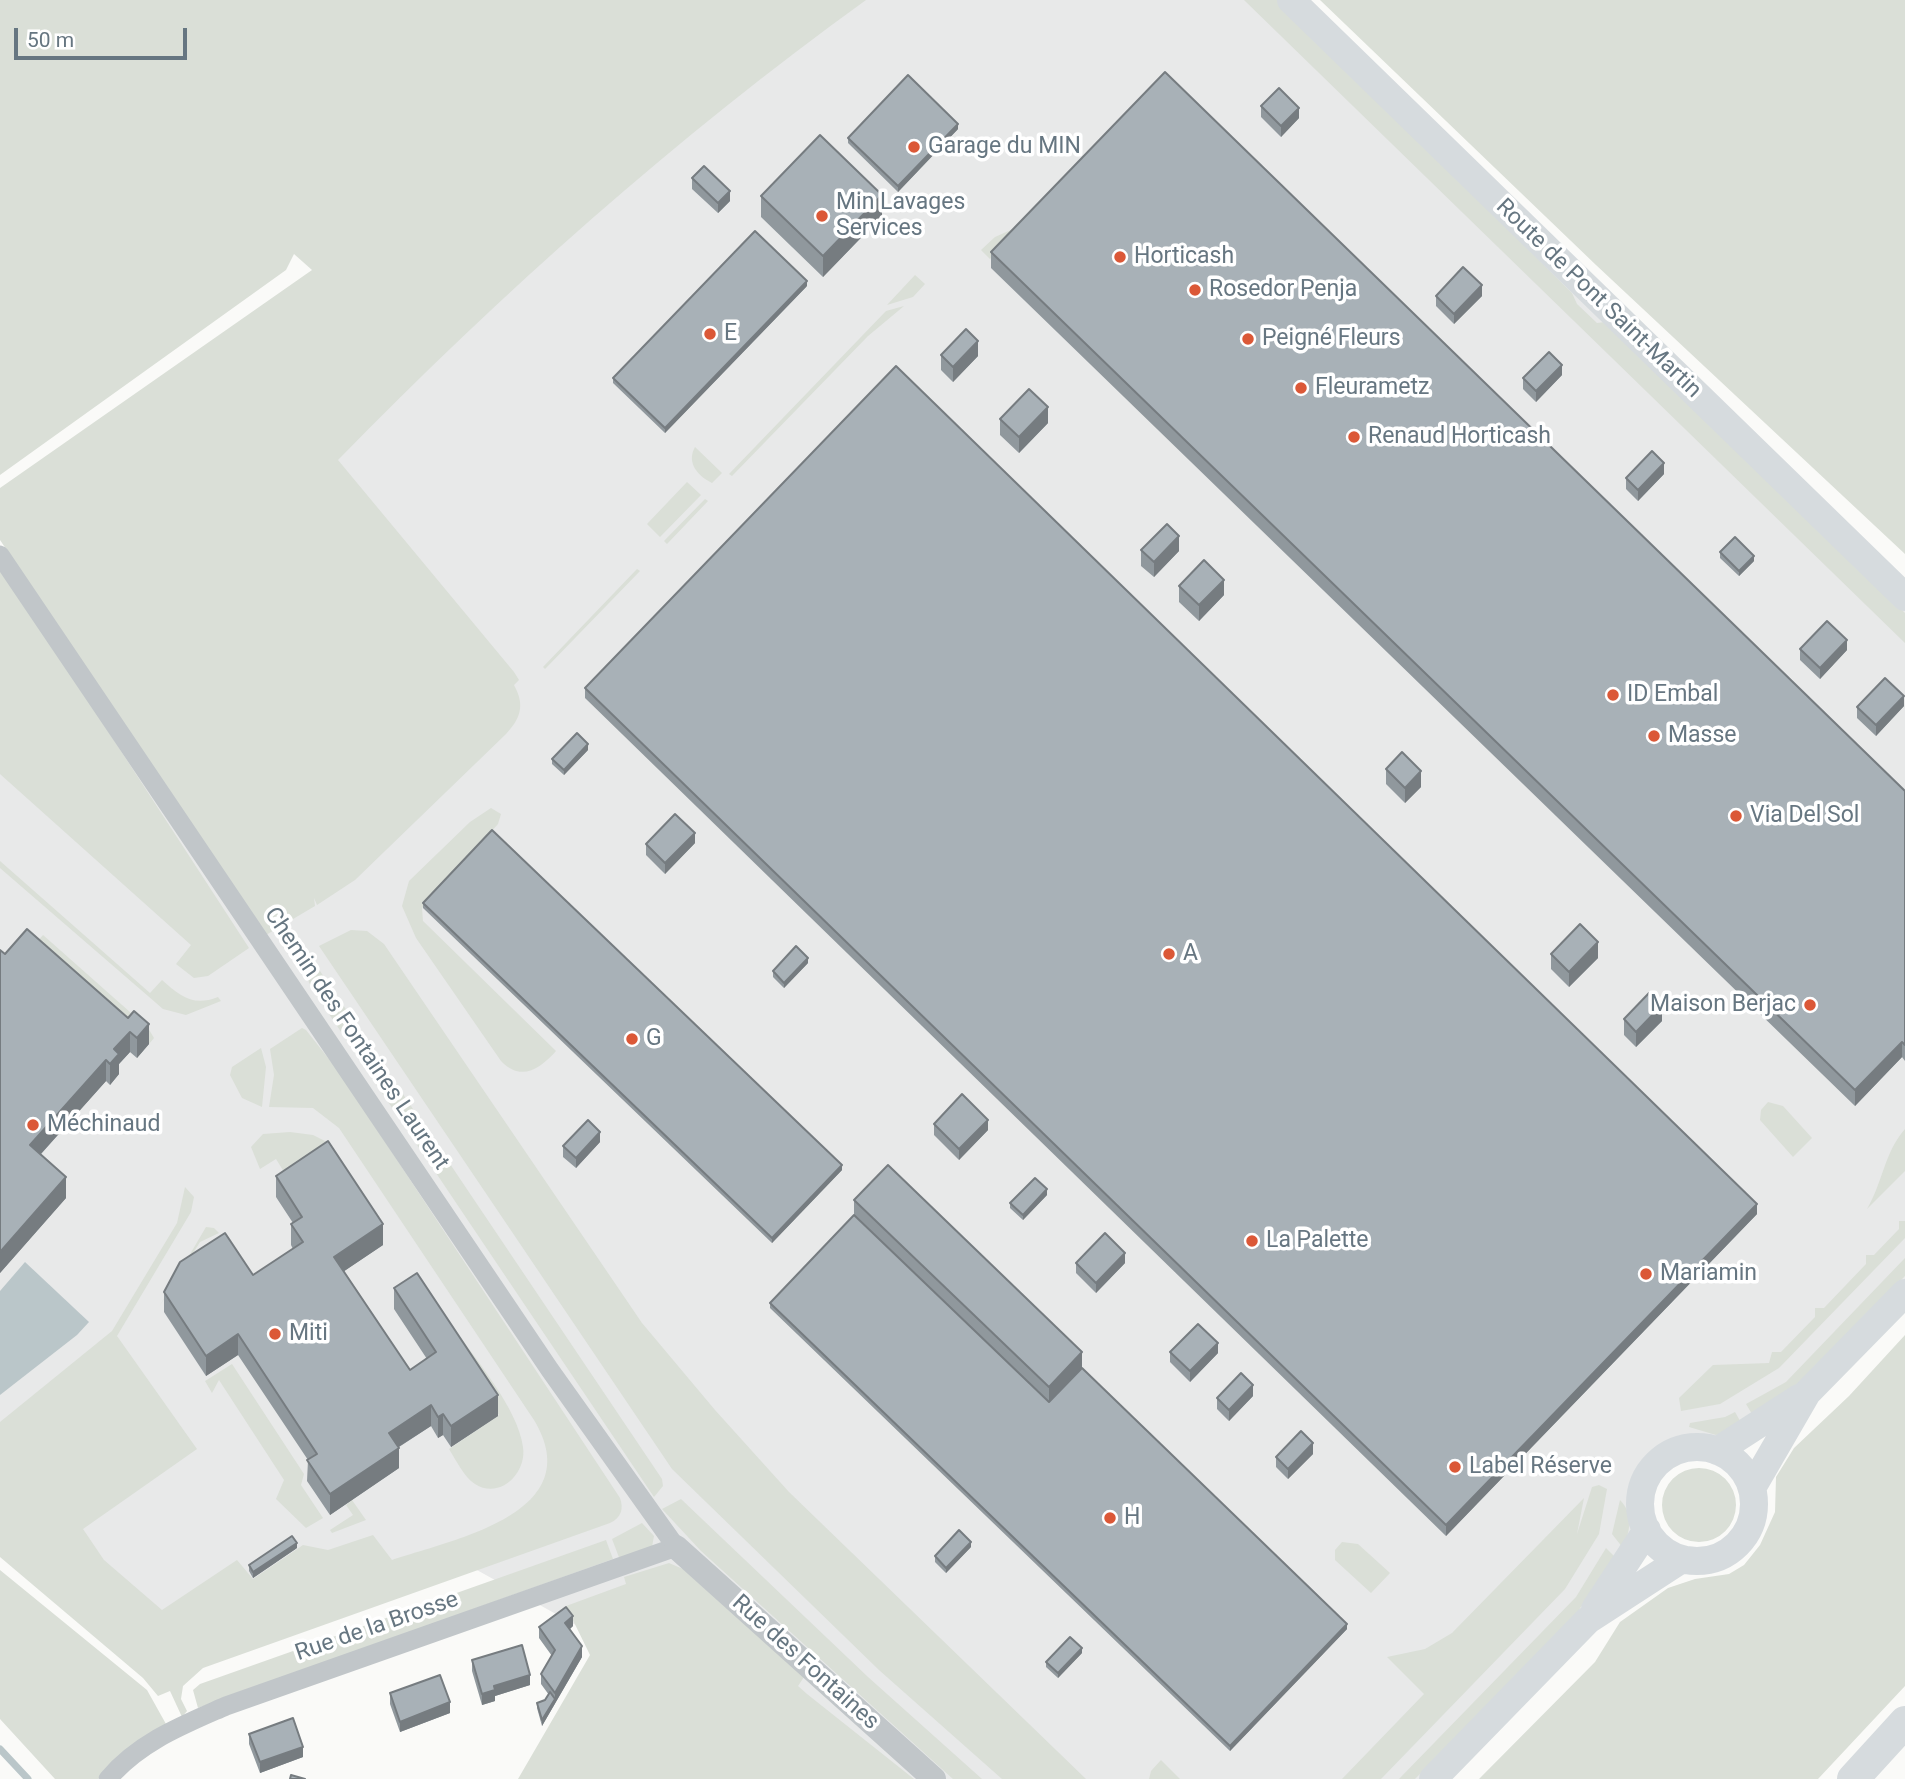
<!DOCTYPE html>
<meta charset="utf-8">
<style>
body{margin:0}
#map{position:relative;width:1905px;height:1779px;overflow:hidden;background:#fafaf8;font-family:Roboto,sans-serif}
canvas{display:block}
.scale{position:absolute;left:14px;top:28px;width:173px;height:32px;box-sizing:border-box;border:4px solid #667681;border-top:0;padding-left:9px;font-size:21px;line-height:24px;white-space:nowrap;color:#667681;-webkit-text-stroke:5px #fff;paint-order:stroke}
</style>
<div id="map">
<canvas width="1905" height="1779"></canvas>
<div class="scale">50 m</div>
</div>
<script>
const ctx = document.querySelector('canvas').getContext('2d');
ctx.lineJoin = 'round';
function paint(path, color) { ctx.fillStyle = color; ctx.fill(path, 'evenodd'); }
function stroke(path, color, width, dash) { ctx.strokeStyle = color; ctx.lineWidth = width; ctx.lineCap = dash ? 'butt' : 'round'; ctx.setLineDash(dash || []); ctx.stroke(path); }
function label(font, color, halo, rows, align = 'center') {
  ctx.font = font + ' Roboto,sans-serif'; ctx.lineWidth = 7; ctx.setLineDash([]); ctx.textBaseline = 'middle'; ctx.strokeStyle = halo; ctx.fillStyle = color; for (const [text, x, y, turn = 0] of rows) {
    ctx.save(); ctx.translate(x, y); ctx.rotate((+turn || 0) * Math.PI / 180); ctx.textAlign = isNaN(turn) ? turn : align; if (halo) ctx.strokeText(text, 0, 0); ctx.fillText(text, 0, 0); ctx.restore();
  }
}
const built = new Path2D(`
 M647 0H1288L1905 597V1293L1717 1451H1677L1652 1470 1641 1511 1647 1530 1588 1620 1430 1779H852L450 1555 184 1645 52 1530 0 1432V728L318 275 358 223Z`);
const green = new Path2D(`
 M0 0H866C675 138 502 292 338 460L514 672 519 680 514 685C525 705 521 718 506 734L355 880 317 905 314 898 315 906 266 935 0 540V488L312 270 294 254 286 270 0 475Z
 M1244 0H1277L1572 293 1577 304 1597 323 1605 322 1905 613V643Z
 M1320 0H1905V554L1596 265Z
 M1024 224 990 259 981 250 995 237Z
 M915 275 925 284 913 297 887 305Z
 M904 306 868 336 732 476 729 474 886 311Z
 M695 447 722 473 712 483C698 476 686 463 695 447Z
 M687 482 701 495 660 537 647 524Z
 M705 499 708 501 667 544 664 541Z
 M0 565 249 948 208 976 194 978 176 964 191 945 0 774Z
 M637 569 640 571 545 669 543 667Z
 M491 808 501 814 498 824 422 908 423 921 556 1051C540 1069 521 1082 501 1061L416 938 402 906 409 881 470 822Z
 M0 861 150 993 162 980C180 996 193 1007 218 997L221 1001 186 1015 163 1009 0 868Z
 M351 930 367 931 384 944 642 1323 715 1410 789 1492 1086 1779H1002L879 1670 672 1469 319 946Z
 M43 935 148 1028 154 1038 149 1044 29 951Z
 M310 956 336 995 323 1004C312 989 301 976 310 956Z
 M341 1002 662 1479 663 1486 654 1497 327 1011Z
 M302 1028 306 1030 339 1072 620 1498C624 1509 621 1518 610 1523L203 1668 183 1686 181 1699 187 1711 182 1717 170 1691 158 1696 143 1678 0 1557V1422L112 1331 177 1223 185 1187 194 1197 191 1212 117 1336 197 1449 83 1529 104 1560 162 1610 237 1560 253 1579 303 1545 328 1550 373 1535 392 1560C455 1539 590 1513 534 1420L339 1128 313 1108 269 1107 274 1075 270 1049Z
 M261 1048 266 1067 262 1107 242 1098 230 1075 232 1067Z
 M1768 1102 1783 1106 1812 1138 1793 1157 1760 1120 1761 1110Z
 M1905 1129V1171L1867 1209C1883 1182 1884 1153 1905 1129Z
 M290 1132 313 1135 329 1143 289 1180 276 1159 260 1169 251 1147 263 1134Z
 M1899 1221H1905V1238L1779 1368 1720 1404 1681 1411 1679 1398 1713 1365 1769 1363 1772 1352H1781L1815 1317V1308H1824L1866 1264V1255H1874L1899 1229Z
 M206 1227 214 1228 219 1233 200 1242 159 1307Z
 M1905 1258V1276L1808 1375 1755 1419 1746 1404 1786 1382Z
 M452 1325C474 1358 518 1408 523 1447 527 1473 500 1500 475 1484 464 1477 456 1460 449 1449L499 1415 443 1331Z
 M1905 1335V1686L1818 1779H1479L1595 1662 1620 1622 1668 1588 1695 1579 1729 1574 1744 1565 1760 1545 1775 1512 1776 1477 1794 1448 1849 1396Z
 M232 1364 304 1474 301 1485 323 1518 306 1528 276 1499 284 1480 219 1380 212 1393 205 1381Z
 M1735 1412 1743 1426 1716 1435 1689 1427 1690 1423 1725 1417Z
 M1662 1505a37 37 0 1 1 74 0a37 37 0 1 1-74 0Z
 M1599 1485 1607 1489 1599 1534 1565 1589 1381 1779H1342L1424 1694 1387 1657 1425 1649 1452 1633 1584 1498 1577 1534 1592 1487Z
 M681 1499 868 1677 982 1779H953L701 1551 662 1509Z
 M352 1500 366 1520 332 1533 330 1530 353 1515 346 1505Z
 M1620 1500C1634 1514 1630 1531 1623 1548L1612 1534Z
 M642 1523 654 1536 652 1547 620 1560 612 1539Z
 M606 1540 613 1559 198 1708 193 1690 200 1684Z
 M1342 1542 1358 1544 1390 1573 1371 1593 1335 1560V1550Z
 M1606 1548 1617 1559 1572 1619 1415 1779H1399L1576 1597Z
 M669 1563 683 1569 804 1677 798 1686 807 1694 914 1779H518L590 1655 566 1606 626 1584 624 1577Z
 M0 1570 147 1690 166 1724 112 1763 98 1779H55L0 1719Z
 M1161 1760 1180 1779H1149L1151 1771Z`);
const water = new Path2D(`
 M25 1262 89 1322 77 1335 0 1395V1291Z`);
const stream = new Path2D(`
 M0 1749 28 1779`);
const minor = new Path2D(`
 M0 555 550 1370 676 1547 226 1706C183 1725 139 1742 108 1779`);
const tertiary = new Path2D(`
 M676 1547 934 1779`);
const secondary = new Path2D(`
 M1291 0 1905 597
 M1640 1504a57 57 0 1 1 114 0a57 57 0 1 1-114 0Z
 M1717 1451 1799 1398
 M1752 1488 1807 1393 1905 1293
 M1595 1609 1647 1530
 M1433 1779 1588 1620 1682 1559`);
const trunk = new Path2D(`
 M1853 1779 1905 1722`);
const wall = new Path2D(`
 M1261 106 1299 118 1281 137 1261 117Z
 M958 129 898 192 848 143V138Z
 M692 178 730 201 718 213 692 189Z
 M761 196 882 216 823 277 761 217Z
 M991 252 1905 791V1061L1902 1057 1855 1106 991 268Z
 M807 286 665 433 613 383V378Z
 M1436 296H1482L1454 324 1436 306Z
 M941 355 978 356 953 382 941 370Z
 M1562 375 1536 402 1523 389V378Z
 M1000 419 1048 423 1019 453 1000 435Z
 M1664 474 1638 501 1626 489V478Z
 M1141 550 1179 551 1154 577 1141 566Z
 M1720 552 1754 561 1739 576 1720 558Z
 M1179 586 1224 595 1199 621 1179 602Z
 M1800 649 1847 650 1820 679 1800 660Z
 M585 688 1757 1214 1446 1536 585 698Z
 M1904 706 1876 736 1857 718V707Z
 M588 750 564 775 552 764V759Z
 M1386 769 1421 787 1405 803 1386 784Z
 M695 843 665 874 646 855V844Z
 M423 903 842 1170 772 1243 423 908Z
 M5 954 149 1044 137 1058 130 1052 119 1064V1074L110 1085 106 1081 41 1154 66 1198 0 1273Z
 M1551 954 1598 958 1569 987 1551 969Z
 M808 963 784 988 773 977V971Z
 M1624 1019 1662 1021 1636 1047 1624 1035Z
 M934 1124 988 1130 959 1160 934 1135Z
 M600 1142 576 1168 563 1157V1146Z
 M276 1176 383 1245 344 1271 410 1370 427 1359 394 1309V1288L498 1416 451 1447 443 1435 438 1438 431 1426 399 1447V1468L330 1515 307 1481 308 1460 238 1355 206 1376 164 1312V1292L253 1275 293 1249 291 1245V1224L293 1223 276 1197Z
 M1047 1195 1023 1220 1010 1208V1203Z
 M854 1200 1082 1368 1347 1629 1230 1751 770 1308V1303L854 1215Z
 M1076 1263H1125L1096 1293 1076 1273Z
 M1170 1352 1218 1353 1190 1382 1170 1362Z
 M1253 1396 1229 1421 1217 1409V1398Z
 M1313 1454 1288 1479 1276 1467V1457Z
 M971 1547 946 1573 935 1562V1556Z
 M297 1548 253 1578 249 1571V1565Z
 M573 1626 570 1629 582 1657 542 1726 537 1708V1703L545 1700 549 1695 541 1684V1674L552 1656 539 1638V1627Z
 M1082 1653 1058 1678 1046 1667V1662Z
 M472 1660 530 1685 495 1696V1701L482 1705 472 1671Z
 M390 1693 450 1713 400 1732 390 1704Z
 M249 1734 303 1757 260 1773 249 1744Z`);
const shadedWall = new Path2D(`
 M1299 108V118L1281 137V126Z
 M958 124V129L898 192V186Z
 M730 191V201L718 213V203Z
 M882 195V216L823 277V256Z
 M807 281V286L665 433V428Z
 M1482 285V296L1454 324V314Z
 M978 341V356L953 382V367Z
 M1562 365V375L1536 402V391Z
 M1048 407V423L1019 453V437Z
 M1664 463V474L1638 501V490Z
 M1179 536V551L1154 577V562Z
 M1754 556V561L1739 576V571Z
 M1224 580V595L1199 621V605Z
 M1847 640V650L1820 679V668Z
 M1904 696V706L1876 736V725Z
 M588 744V750L564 775V770Z
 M1421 771V787L1405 803V788Z
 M695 833V843L665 874V863Z
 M1598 942V958L1569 987V972Z
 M808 958V963L784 988V983Z
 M1662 1005V1021L1636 1047V1032Z
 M149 1024V1044L137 1058V1038Z
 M130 1032V1052L119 1064V1074L110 1085V1064L114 1049Z
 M1902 1042V1057L1855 1106V1090Z
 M106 1060V1081L30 1166V1145Z
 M988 1120V1130L959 1160V1149Z
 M600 1132V1142L576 1168V1158Z
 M842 1165V1170L772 1243V1238Z
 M66 1177V1198L0 1273V1252Z
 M1047 1189V1195L1023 1220V1215Z
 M1757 1204V1214L1446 1536V1525Z
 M383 1224V1245L334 1278V1257Z
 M1125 1253V1263L1096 1293V1283Z
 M238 1334V1355L206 1376V1356Z
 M1218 1343V1353L1190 1382V1371Z
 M1082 1352V1373L1049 1408V1387Z
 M1253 1385V1396L1229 1421V1410Z
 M498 1395V1416L451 1447V1426Z
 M431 1405V1426L389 1453V1433Z
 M443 1414V1435L438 1438V1417Z
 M1313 1443V1454L1288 1479V1469Z
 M399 1448V1468L330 1515V1494Z
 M971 1542V1547L946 1573V1568Z
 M297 1543V1548L253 1578V1572Z
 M573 1616V1626L565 1633V1623Z
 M1347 1624V1629L1230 1751V1746Z
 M582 1646V1657L542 1726V1720L555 1699V1693Z
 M1082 1648V1653L1058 1678V1673Z
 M530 1675V1685L495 1696V1701L482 1705V1694L494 1686Z
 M450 1702V1713L400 1732V1722Z
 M303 1747V1757L260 1773V1762Z`);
const building = new Path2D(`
 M1165 72 1905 791V1045L1902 1042 1855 1090 991 252Z
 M908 75 958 124 898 186 848 138Z
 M1279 88 1299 108 1281 126 1261 106Z
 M820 135 882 195 823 256 761 196Z
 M704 166 730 191 718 203 692 178Z
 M755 231 807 281 665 428 613 378Z
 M1463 267 1482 285 1454 314 1436 296Z
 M966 329 978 341 953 367 941 355Z
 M1549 352 1562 365 1536 391 1523 378Z
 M896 366 1757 1204 1446 1525 585 688Z
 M1029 389 1048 407 1019 437 1000 419Z
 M1652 451 1664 463 1638 490 1626 478Z
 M1167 524 1179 536 1154 562 1141 550Z
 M1735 537 1754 556 1739 571 1720 552Z
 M1204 560 1224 580 1199 605 1179 586Z
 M1827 621 1847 640 1820 668 1800 649Z
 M1885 678 1904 696 1876 725 1857 707Z
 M577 733 588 744 564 770 552 759Z
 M1402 752 1421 771 1405 788 1386 769Z
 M675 814 695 833 665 863 646 844Z
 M492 830 842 1165 772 1238 423 903Z
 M1580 924 1598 942 1569 972 1551 954Z
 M27 929 128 1018 134 1011 149 1024 137 1038 130 1032 114 1049 119 1054 110 1064 106 1060 30 1145 66 1177 0 1252V950L5 954Z
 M796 946 808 958 784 983 773 971Z
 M1649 993 1662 1005 1636 1032 1624 1019Z
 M962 1094 988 1120 959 1149 934 1124Z
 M588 1120 600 1132 576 1158 563 1146Z
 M328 1141 383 1224 334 1257 410 1370 436 1352 394 1288 417 1273 498 1395 451 1426 443 1414 438 1417 431 1405 389 1433 399 1448 330 1494 307 1460 317 1454 238 1334 206 1356 164 1292 180 1262 225 1233 253 1275 303 1242 291 1224 302 1217 276 1176Z
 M888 1165 1082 1352 1049 1387 854 1200Z
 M1035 1178 1047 1189 1023 1215 1010 1203Z
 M854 1215 1049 1402 1082 1368 1347 1624 1230 1746 770 1303Z
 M1105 1233 1125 1253 1096 1283 1076 1263Z
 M1198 1324 1218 1343 1190 1371 1170 1352Z
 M1241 1373 1253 1385 1229 1410 1217 1398Z
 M1301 1431 1313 1443 1288 1469 1276 1457Z
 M959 1530 971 1542 946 1568 935 1556Z
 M292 1536 297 1543 253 1572 249 1565Z
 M566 1607 573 1616 565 1623 582 1646 555 1693 541 1674 555 1650 539 1627Z
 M1070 1637 1082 1648 1058 1673 1046 1662Z
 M522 1645 530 1675 494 1686 495 1690 482 1694 472 1660Z
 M440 1675 450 1702 400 1722 390 1693Z
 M550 1692 555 1699 542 1720 537 1703 545 1700Z
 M293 1718 303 1747 260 1762 249 1734Z
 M291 1775 305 1779H290Z`);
const markers = [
 [914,147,7,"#db5837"],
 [822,216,7,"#db5837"],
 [1120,257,7,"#db5837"],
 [1195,290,7,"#db5837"],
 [710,334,7,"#db5837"],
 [1248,339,7,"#db5837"],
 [1301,388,7,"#db5837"],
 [1354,437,7,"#db5837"],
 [1613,695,7,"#db5837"],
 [1654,736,7,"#db5837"],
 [1736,816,7,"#db5837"],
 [1169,954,7,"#db5837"],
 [1810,1005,7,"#db5837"],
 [632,1039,7,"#db5837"],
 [33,1125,7,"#db5837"],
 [1252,1241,7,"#db5837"],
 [1646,1274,7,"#db5837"],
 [275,1334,7,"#db5837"],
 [1455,1467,7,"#db5837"],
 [1110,1518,7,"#db5837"]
];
const poiNames = [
 ["Garage du MIN",928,147],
 ["Min Lavages",836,203],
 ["Services",836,229],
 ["Horticash",1134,257],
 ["Rosedor Penja",1209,290],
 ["E",724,334],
 ["Peigné Fleurs",1262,339],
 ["Fleurametz",1315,388],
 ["Renaud Horticash",1368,437],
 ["ID Embal",1627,695],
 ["Masse",1668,736],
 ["Via Del Sol",1750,816],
 ["A",1183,954],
 ["Maison Berjac",1796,1005,"right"],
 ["G",646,1039],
 ["Méchinaud",47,1125],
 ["La Palette",1266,1241],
 ["Mariamin",1660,1274],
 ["Miti",289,1334],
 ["Label Réserve",1469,1467],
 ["H",1124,1518]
];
const streetNames = [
 ["Route de Pont Saint-Martin",1598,299,44],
 ["Chemin des Fontaines Laurent",356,1039,56],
 ["Rue de la Brosse",377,1627,-19],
 ["Rue des Fontaines",805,1663,42]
];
paint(built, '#e8e9e9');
paint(green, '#dadfd7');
paint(water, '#bac6c9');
stroke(stream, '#bac6c9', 7);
stroke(minor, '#c1c6c9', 19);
stroke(tertiary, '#c1c6c9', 24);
stroke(secondary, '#d6dbde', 28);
stroke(trunk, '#d6dbde', 32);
paint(wall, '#90989d');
paint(shadedWall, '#767c80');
paint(building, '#a8b1b7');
stroke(building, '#767c80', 2);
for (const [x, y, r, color] of markers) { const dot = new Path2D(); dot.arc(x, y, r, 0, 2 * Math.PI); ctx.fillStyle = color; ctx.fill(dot); stroke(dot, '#fff', 2.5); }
label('23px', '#667681', '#fff', poiNames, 'left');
label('23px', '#667681', '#fff', streetNames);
</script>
